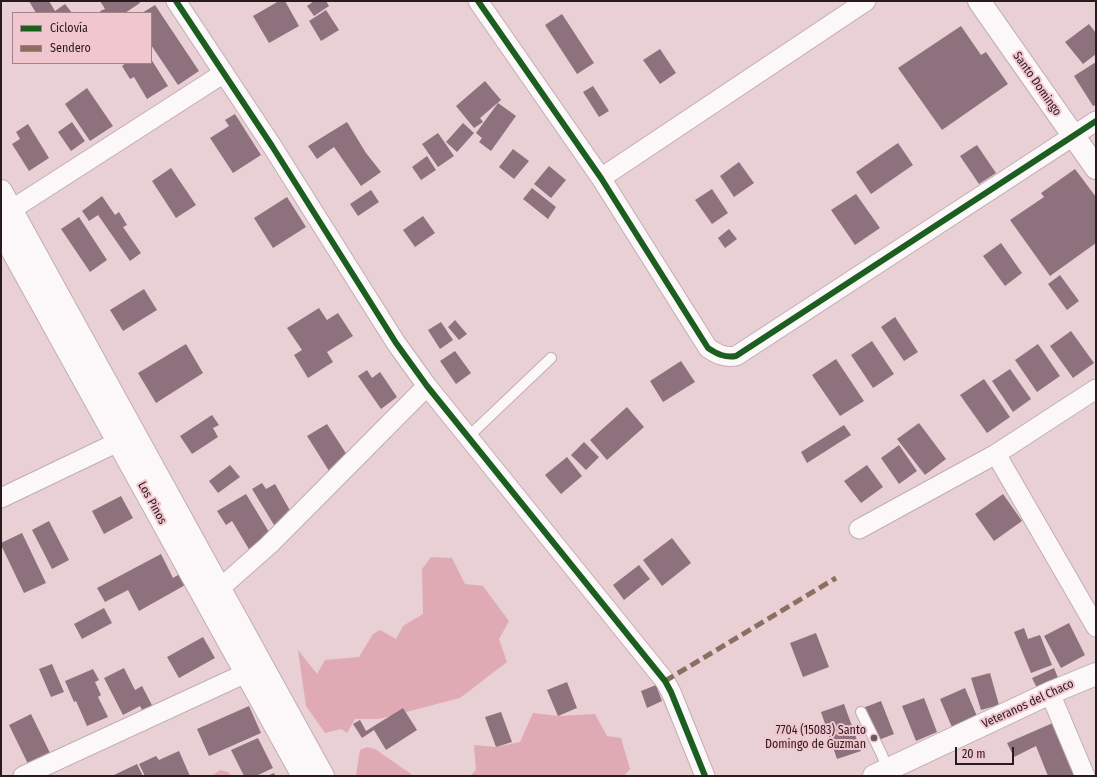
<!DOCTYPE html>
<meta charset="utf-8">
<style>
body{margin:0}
#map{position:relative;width:1097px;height:777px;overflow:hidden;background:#e8d0d4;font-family:"Fira Sans Condensed",sans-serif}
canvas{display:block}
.frame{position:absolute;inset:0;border:2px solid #291a1d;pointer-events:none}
.legend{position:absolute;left:12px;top:12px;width:140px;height:52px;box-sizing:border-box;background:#f2c6ce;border:1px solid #a28187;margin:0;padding:5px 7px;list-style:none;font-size:12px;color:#291a1d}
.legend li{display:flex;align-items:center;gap:8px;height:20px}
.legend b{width:20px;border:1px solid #a28187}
.scale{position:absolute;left:955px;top:747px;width:59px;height:18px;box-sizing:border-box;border:2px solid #291a1d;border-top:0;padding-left:5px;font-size:12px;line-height:14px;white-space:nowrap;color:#291a1d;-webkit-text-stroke:3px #f2c6ce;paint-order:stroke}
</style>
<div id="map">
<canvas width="1097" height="777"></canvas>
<div class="frame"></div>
<ul class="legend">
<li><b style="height:5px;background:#1b5e20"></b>Ciclovía</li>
<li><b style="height:5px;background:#8d6e63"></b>Sendero</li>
</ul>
<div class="scale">20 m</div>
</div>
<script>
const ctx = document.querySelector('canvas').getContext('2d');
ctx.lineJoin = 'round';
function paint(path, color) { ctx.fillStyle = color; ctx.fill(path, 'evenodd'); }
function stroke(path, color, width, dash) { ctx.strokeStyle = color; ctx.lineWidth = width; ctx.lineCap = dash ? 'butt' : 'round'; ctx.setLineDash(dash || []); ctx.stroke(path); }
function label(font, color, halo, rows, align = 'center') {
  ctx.font = font + ' "Fira Sans Condensed",sans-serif'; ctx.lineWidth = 4; ctx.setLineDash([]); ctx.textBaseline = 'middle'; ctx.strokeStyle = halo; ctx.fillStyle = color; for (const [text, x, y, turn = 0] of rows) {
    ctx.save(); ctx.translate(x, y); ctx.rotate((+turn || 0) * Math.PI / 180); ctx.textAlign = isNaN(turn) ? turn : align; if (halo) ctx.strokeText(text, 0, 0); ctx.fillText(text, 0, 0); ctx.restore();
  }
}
const green = new Path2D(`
 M431 557 452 558 465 584 483 586 509 621 499 639 507 662 460 698 379 719H355L347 733 341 729 325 733 306 706 298 650 317 674 325 660 359 657 373 634 380 630 396 639 403 626 423 614 422 569Z
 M533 713 558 716 595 714 607 736 621 738 630 769 624 776H470L476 770 474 745 496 747 520 742Z
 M367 747 375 749 414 776H357L356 775 360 750Z
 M220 770 228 772 232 776H212Z`);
const building = new Path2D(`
 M29 1H49L55 11 65 4 72 13H36Z
 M100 1H139L140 3 125 13H101L100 11 105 9Z
 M279 1H285L299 26 269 43 253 16Z
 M314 1H326L329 6 314 16 307 6Z
 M155 5 199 71 178 85 151 45V13H142Z
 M326 10 339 30 321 41 309 21Z
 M562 14 594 63 577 74 545 25Z
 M1089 24 1096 33V54L1083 64 1065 42Z
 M961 26 981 55 986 52 1008 84 942 130 898 68Z
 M660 49 676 73 660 84 643 60Z
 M151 59 168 86 147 99 134 77 130 79 122 66 126 63H151Z
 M1096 62V105L1093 106 1074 76Z
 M485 81 501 100 480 118 483 122 474 128 456 106Z
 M593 86 609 111 599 117 583 92Z
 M87 88 113 126 90 141 65 104Z
 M498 103 516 116 491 151 479 142 482 138 476 133Z
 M235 114 261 155 233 173 210 138 229 126 225 120Z
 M72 122 85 141 71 151 58 132Z
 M347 122 366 153 381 172 361 186 334 147 317 159 308 146Z
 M463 123 474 133 457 152 446 142Z
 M28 124 49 158 29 171 12 144 20 139 16 132Z
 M438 133 454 156 438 167 422 144Z
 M898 143 913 165 871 194 856 172Z
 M977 145 996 173 979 184 960 156Z
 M513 149 529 161 514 179 499 167Z
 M427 156 436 170 421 180 412 167Z
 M739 162 754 183 734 197 720 176Z
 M549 166 566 180 551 198 534 184Z
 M171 168 196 205 176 218 152 181Z
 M1075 169 1096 197V243L1050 276 1010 220 1044 197 1041 193Z
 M532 188 556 207 548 219 523 199Z
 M712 189 728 213 712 224 695 200Z
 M371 190 379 202 358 216 350 204Z
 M856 194 880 228 855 245 831 210Z
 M102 196 115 215 119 212 127 225 123 227 141 253 130 261 98 215 89 221 82 211Z
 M287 197 306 227 273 248 254 218Z
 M423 216 435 233 415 247 403 230Z
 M79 217 107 260 90 272 61 229Z
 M729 229 737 239 725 248 718 238Z
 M1001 243 1022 273 1005 286 983 256Z
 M1060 275 1079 301 1067 310 1048 284Z
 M144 289 157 310 123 331 110 310Z
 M319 308 327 320 338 313 353 336 327 352 333 362 308 378 294 355 302 350 287 328Z
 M895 317 918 352 904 361 881 327Z
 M455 320 467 334 459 340 448 327Z
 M441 322 453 340 440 349 428 330Z
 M1071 331 1094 363 1073 378 1050 346Z
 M872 341 894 374 873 388 851 355Z
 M186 344 203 373 156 403 138 373Z
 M1038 344 1060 376 1037 392 1015 360Z
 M455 351 471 373 456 384 440 361Z
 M836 359 864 401 840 416 812 375Z
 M681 361 695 382 663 402 650 381Z
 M1010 369 1031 399 1013 412 992 381Z
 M367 370 372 378 380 372 397 397 381 409 358 376Z
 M984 379 1010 417 987 433 960 395Z
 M627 407 644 427 607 460 590 440Z
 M212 415 219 425 213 428 218 437 192 454 180 436Z
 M919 423 946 459 925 475 897 439Z
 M327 424 349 458 329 471 307 436Z
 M844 425 851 435 807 463 801 452Z
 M584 442 599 457 586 470 571 455Z
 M899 445 917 471 899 484 881 458Z
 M567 457 582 476 561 494 545 475Z
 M230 465 240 477 218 493 209 481Z
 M867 465 883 487 861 503 844 481Z
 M262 483 266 489 275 484 292 514 274 525 252 489Z
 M246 494 272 537 250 551 232 521 226 525 217 511Z
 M1003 494 1022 521 994 541 975 514Z
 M121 496 133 518 104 534 92 511Z
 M49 521 69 560 52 569 32 530Z
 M22 533 46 583 24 593 1 545V543Z
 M672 538 691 563 662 586 643 560Z
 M161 554 173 578 181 573 187 584 139 611 128 590 105 602 97 588Z
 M639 565 650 579 624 600 613 585Z
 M104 608 112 623 82 639 74 624Z
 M1069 623 1085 655 1061 668 1044 636Z
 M1024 628 1028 639 1040 635 1052 665 1031 673 1014 632Z
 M816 633 829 667 803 677 790 643Z
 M203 637 215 658 179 678 167 657Z
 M52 664 64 692 51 697 39 669Z
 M124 668 135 690 142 686 154 709 144 714 140 706 123 715 104 678Z
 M1054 668 1061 685 1040 694 1032 678Z
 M93 669 99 680 95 682 101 695 98 697 108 717 87 726 76 701 74 702 65 681Z
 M990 673 999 705 981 710 971 678Z
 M567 682 577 708 558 716 547 690Z
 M656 685 662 701 647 708 641 691Z
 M965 688 979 721 954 732 940 699Z
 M924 698 937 732 916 741 902 706Z
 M881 701 894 734 876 741 863 708Z
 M844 704 861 751 837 759 821 712Z
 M249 706 261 733 209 756 197 729Z
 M403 708 417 730 386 750 374 730 362 738 353 724 360 720 366 731Z
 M501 712 512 742 496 747 485 717Z
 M31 714 51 755 29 766 9 725Z
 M1055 722 1076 776H1048L1036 746 1014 757 1007 743Z
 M258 738 273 768 256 776H244L231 750Z
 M179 751 190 776H145L139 764 156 756 159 760Z
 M137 764 143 776H115L114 775Z
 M274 773 275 776H267Z`);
const service = new Path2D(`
 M468 437 551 358
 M861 712 882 755 888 770`);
const minor = new Path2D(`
 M176 1 272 146 396 343 427 386 665 681 671 692 705 776
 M478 1 601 178 708 348C717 354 725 358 736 356L1096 121
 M601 178 866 1
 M1 214 11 210 224 73
 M996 454 1096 627
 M1 498 118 442
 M859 529 996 454 1096 389
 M209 598 269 545 427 386
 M1050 693 1085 776
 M23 776 259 667`);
const tertiary = new Path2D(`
 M979 1 1096 168
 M1 191 323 776
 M1 230 303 776
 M874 776 1050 693 1096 674`);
const quiet = new Path2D(`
 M665 681 836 578`);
const cycleway = new Path2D(`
 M176 1 272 146 396 343 427 386 665 681 671 692 705 776
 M478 1 601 178 708 348C717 354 725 358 736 356L1096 121`);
const markers = [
 [874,738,4,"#6c5a5d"]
];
const streetNames = [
 ["Santo Domingo",1037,84,55],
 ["Los Pinos",152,503,61],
 ["Veteranos del Chaco",1028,704,-25]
];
const poiNames = [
 ["7704 (15083) Santo",866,731],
 ["Domingo de Guzman",866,745]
];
paint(green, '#e0aab4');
paint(building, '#8d727e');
stroke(service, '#c1aeb1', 12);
stroke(minor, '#c1aeb1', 21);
stroke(tertiary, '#c1aeb1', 24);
stroke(service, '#fcf8f9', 10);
stroke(minor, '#fcf8f9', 19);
stroke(tertiary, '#fcf8f9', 22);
stroke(quiet, '#8d6e63', 5, [10, 5]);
stroke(cycleway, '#1b5e20', 6);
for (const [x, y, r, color] of markers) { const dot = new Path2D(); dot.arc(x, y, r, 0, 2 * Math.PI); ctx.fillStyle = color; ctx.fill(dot); stroke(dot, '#f2c6ce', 1.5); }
label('12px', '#291a1d', '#f2c6ce', streetNames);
label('12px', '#291a1d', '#f2c6ce', poiNames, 'right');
</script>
